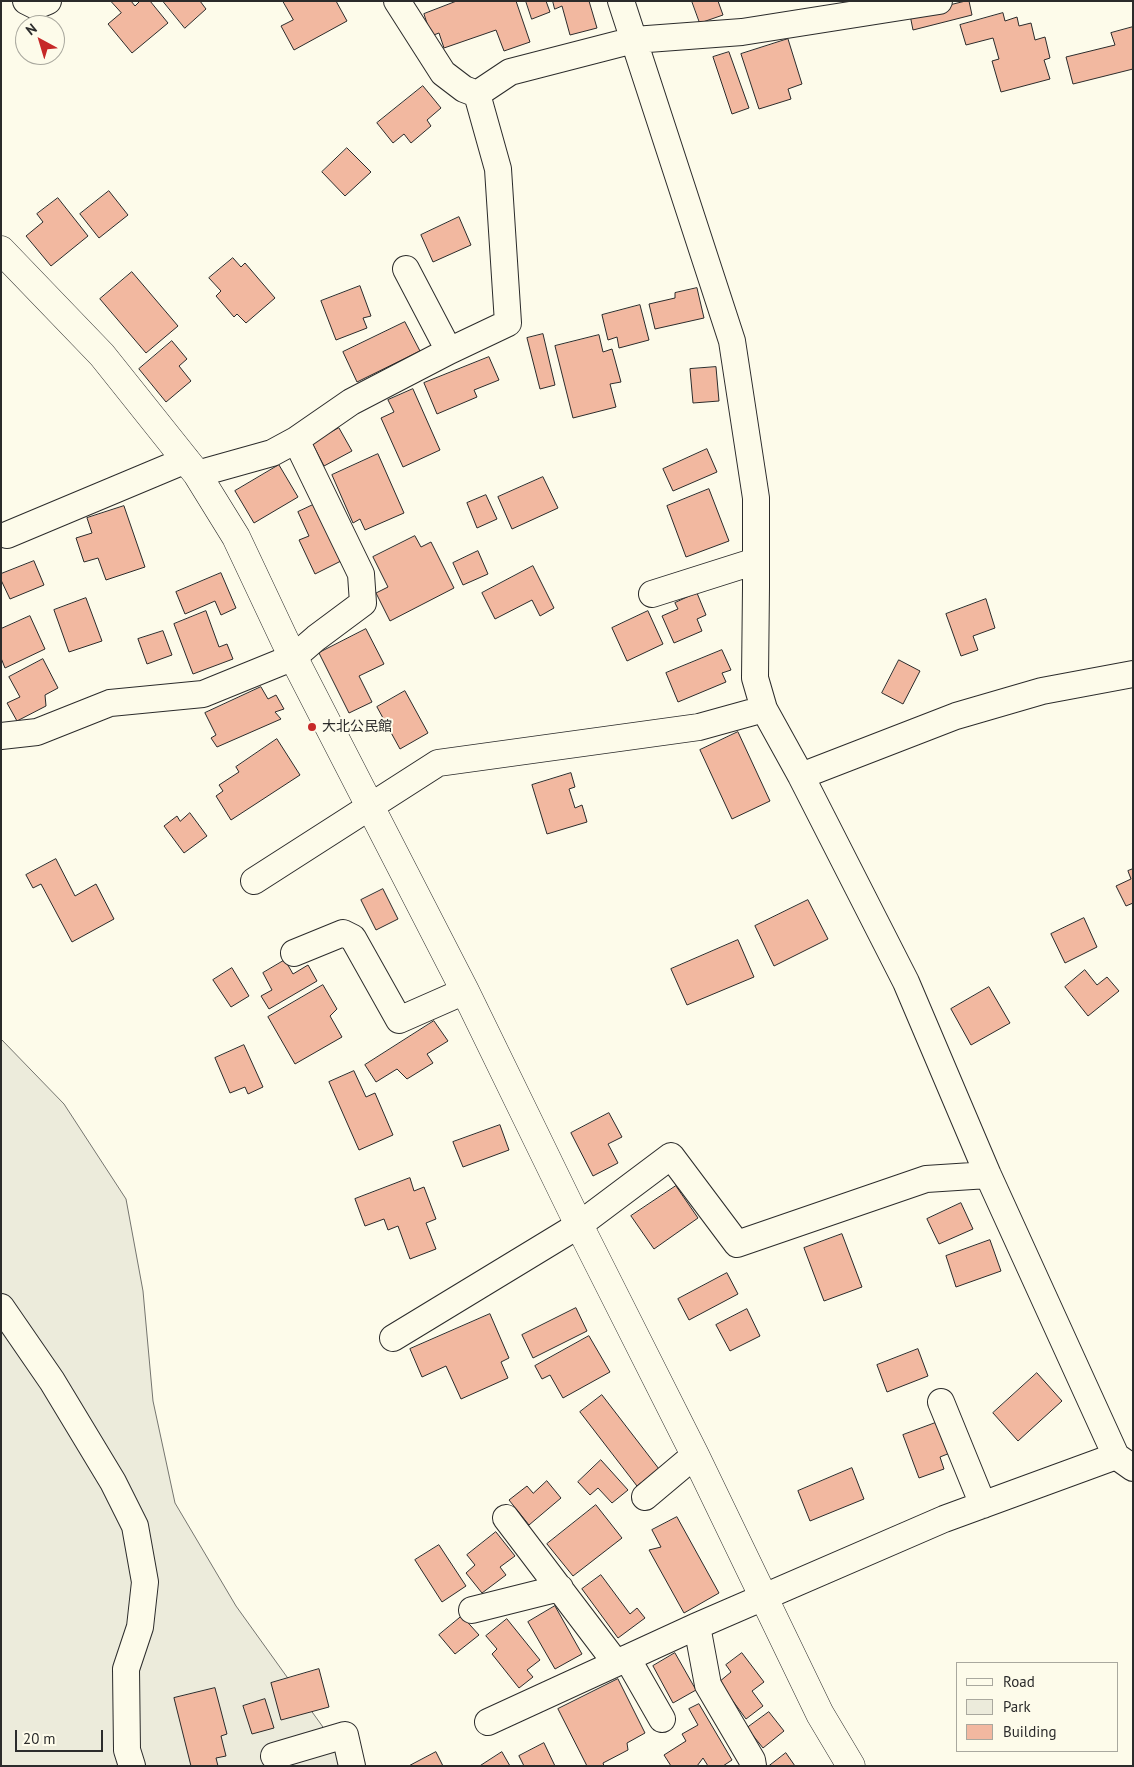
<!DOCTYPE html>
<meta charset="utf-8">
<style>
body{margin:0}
#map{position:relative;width:1134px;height:1767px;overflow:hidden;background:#fdfbea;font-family:"PT Sans",sans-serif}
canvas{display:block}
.frame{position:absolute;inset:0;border:2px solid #2b2b2b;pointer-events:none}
.legend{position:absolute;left:956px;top:1662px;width:162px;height:90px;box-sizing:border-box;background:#fdfbea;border:1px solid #a9a89e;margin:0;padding:6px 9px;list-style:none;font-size:15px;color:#2b2b2b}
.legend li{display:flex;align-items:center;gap:10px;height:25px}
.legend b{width:25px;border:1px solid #a9a89e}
.north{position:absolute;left:15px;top:15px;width:50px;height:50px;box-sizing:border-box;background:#fdfbea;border:1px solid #a9a89e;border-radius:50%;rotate:321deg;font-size:14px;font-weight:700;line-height:20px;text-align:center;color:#2b2b2b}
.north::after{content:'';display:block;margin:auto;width:18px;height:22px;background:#c62828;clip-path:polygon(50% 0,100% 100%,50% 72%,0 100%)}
.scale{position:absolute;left:15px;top:1730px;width:88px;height:22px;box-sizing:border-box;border:2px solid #2b2b2b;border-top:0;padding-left:6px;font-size:15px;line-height:18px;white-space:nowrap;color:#2b2b2b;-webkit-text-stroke:4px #fdfbea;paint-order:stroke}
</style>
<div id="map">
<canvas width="1134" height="1767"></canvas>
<div class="frame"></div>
<ul class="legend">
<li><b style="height:6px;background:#fdfbea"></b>Road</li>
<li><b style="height:14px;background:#ecebdb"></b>Park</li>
<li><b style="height:14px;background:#f2b8a0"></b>Building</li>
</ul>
<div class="north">N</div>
<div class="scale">20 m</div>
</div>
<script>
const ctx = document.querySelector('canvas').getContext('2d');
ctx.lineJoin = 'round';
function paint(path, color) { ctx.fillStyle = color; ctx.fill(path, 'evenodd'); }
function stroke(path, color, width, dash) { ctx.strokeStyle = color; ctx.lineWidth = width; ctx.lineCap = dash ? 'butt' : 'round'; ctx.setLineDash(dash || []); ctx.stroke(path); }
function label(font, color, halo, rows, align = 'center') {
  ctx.font = font + ' "PT Sans","Noto Sans JP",sans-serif'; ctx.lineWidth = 4; ctx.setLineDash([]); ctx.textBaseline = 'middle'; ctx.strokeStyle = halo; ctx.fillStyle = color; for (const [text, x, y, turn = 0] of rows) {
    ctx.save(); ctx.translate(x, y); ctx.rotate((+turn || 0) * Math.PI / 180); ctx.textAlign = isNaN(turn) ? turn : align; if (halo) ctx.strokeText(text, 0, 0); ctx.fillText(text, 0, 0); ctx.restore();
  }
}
const green = new Path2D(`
 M1 1039 64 1104 126 1199 143 1291 153 1401 175 1503 236 1606 338 1748 353 1766H1Z`);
const building = new Path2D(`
 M111 1H131L135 6 140 1H150L168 23 132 53 108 24 121 13Z
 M163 1H200L206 9 185 28Z
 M283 1H336L347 21 294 50 281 26 293 20Z
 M457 1H516L530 42 504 51 496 30 444 48 439 33 431 36 424 14Z
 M526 1H546L550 12 532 19Z
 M553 1H589L597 28 570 35 562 6 555 9Z
 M692 1H718L723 15 700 23Z
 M966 1H969L972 15 913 30 910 15Z
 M1003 13 1005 21 1017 17 1019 26 1031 23 1035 40 1045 37 1050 58 1044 60 1050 79 1001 92 992 61 999 59 993 38 966 45 960 25Z
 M1133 27V69L1073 84 1066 57 1115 45 1111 33Z
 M788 39 802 84 788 89 791 99 759 109 741 54Z
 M729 52 749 108 732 114 713 57Z
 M423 86 441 108 427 120 431 126 411 143 404 134 393 143 377 123Z
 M347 148 371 172 345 196 322 172Z
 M109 191 128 215 99 238 80 214Z
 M58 198 88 236 51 266 26 236 43 222 37 214Z
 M459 217 471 245 433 262 421 235Z
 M233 258 241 267 245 263 275 298 246 323 237 314 234 317 216 296 221 291 209 278Z
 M132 272 178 326 146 353 100 299Z
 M360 286 371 316 363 318 367 328 336 340 321 301Z
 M697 288 704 318 655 329 649 304 675 298V293Z
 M640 305 649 340 619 348 617 337 608 340 602 315Z
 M405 322 420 351 357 382 343 352Z
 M543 334 555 385 540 389 527 338Z
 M599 335 603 352 612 349 621 382 610 384 616 407 573 418 555 346Z
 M172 341 187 359 179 366 191 381 166 402 139 369Z
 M489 357 499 380 474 390 477 397 437 414 424 383Z
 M716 367 719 401 693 403 690 369Z
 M413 389 440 450 403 467 381 418 394 412 388 400Z
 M339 428 352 451 324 466 312 443Z
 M707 449 717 472 673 491 663 469Z
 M378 454 404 513 365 530 360 519 353 523 332 475Z
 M279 465 298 497 254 523 235 491Z
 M543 477 558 508 512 529 498 497Z
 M709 489 729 541 686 557 667 506Z
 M486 495 497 519 477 528 467 503Z
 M315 504 341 561 315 574 299 540 309 536 298 512Z
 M124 506 145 567 106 580 98 558 84 562 76 538 92 533 87 518Z
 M415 536 421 547 431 542 454 588 390 621 376 593 388 587 373 557Z
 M478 551 488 574 463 585 453 563Z
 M34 561 44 585 10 599 1 580V574Z
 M533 566 554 608 540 616 532 600 495 619 482 593Z
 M221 573 236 608 221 615 215 601 185 614 176 592Z
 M697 593 706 615 697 619 702 631 674 643 662 616 678 609 675 603Z
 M86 598 102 641 69 652 54 610Z
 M986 599 995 628 973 636 978 650 961 656 946 614Z
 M206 611 219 647 227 644 233 659 193 674 174 624Z
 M648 611 663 644 627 661 612 628Z
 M30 616 45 649 5 668 1 658V629Z
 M366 629 384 664 359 676 372 702 349 713 319 653Z
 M163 631 172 655 147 664 138 639Z
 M722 650 731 670 722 673 726 682 678 702 666 673Z
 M43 659 58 688 45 695 46 706 17 721 7 703 20 697 9 677Z
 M899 660 920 671 903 704 882 693Z
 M261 687 268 699 276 695 284 709 275 712 281 719 217 747 211 738 216 735 205 713Z
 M405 691 428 733 400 749 377 707Z
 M738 732 770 801 732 819 700 750Z
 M277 739 300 775 231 820 216 796 223 791 219 785 239 772 236 767Z
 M571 773 575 787 569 789 575 808 582 805 587 822 547 834 532 785Z
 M190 813 207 836 184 853 164 826 177 816 180 821Z
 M56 859 75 896 96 884 114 919 72 942 41 884 33 888 26 875Z
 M1133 869V903L1126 906 1116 886 1131 879 1128 871Z
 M383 889 398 919 376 930 361 900Z
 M808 900 828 939 774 966 755 926Z
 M1084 918 1097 947 1065 963 1051 934Z
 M738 940 754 977 687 1005 671 969Z
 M285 960 293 974 308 965 317 981 269 1009 261 996 272 990 263 973Z
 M232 968 249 996 231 1007 213 980Z
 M1085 970 1097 985 1107 977 1119 991 1088 1016 1065 987Z
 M323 985 337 1009 330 1016 342 1037 295 1064 268 1017Z
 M989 987 1010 1023 971 1045 951 1009Z
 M434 1021 448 1041 427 1054 433 1063 407 1079 397 1069 376 1082 365 1065Z
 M244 1045 263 1087 248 1094 245 1087 230 1093 215 1058Z
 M354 1071 366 1097 375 1093 393 1135 359 1150 329 1082Z
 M609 1113 622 1137 608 1144 618 1163 593 1176 571 1133Z
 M500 1125 509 1150 463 1167 453 1142Z
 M410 1178 414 1191 424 1187 436 1219 426 1223 436 1249 410 1259 398 1226 388 1230 384 1219 365 1226 355 1199Z
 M676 1186 698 1218 654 1249 631 1216Z
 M961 1203 973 1229 939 1244 927 1219Z
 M842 1234 862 1287 824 1301 804 1248Z
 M990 1240 1001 1271 956 1287 946 1256Z
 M727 1273 738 1294 689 1320 678 1299Z
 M576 1308 587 1331 533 1358 522 1335Z
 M747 1309 760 1336 730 1351 716 1325Z
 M490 1314 509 1358 501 1362 508 1378 461 1399 446 1366 422 1377 410 1349Z
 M589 1336 610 1372 563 1398 550 1375 542 1379 535 1366Z
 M918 1349 928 1376 887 1392 877 1365Z
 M1037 1373 1062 1401 1018 1441 993 1413Z
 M602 1395 659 1469 637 1486 580 1412Z
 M938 1422 950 1453 940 1457 944 1469 919 1478 903 1435Z
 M601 1460 628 1490 612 1503 598 1488 590 1495 578 1482Z
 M852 1468 864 1499 810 1521 798 1491Z
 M547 1481 561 1498 529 1525 509 1500 527 1486 533 1493Z
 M596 1505 622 1538 573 1576 547 1544Z
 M677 1517 719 1593 684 1613 649 1550 661 1547 652 1530Z
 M496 1532 515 1556 500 1567 506 1575 482 1593 466 1573 475 1565 467 1555Z
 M439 1545 466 1586 442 1602 415 1560Z
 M601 1575 630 1614 637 1608 645 1618 618 1638 582 1589Z
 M555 1606 582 1654 555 1669 528 1622Z
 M462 1616 479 1635 455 1654 439 1635Z
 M507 1619 540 1660 527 1670 533 1677 519 1688 492 1654 497 1649 486 1636Z
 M675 1653 696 1690 673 1703 653 1666Z
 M742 1653 764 1682 752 1691 763 1706 746 1719 719 1682 731 1672 726 1665Z
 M319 1669 329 1707 281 1720 271 1683Z
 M618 1679 645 1733 627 1743 628 1750 603 1763 604 1766H587L558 1709Z
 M215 1688 227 1734 221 1736 226 1756 216 1758 218 1766H191L174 1698Z
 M265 1699 274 1728 252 1734 243 1706Z
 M699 1704 732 1760 723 1766H708L703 1758 697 1766H671L664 1755 686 1741 682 1734 698 1725 689 1709Z
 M769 1712 784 1731 763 1748 747 1728Z
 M544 1743 555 1766H524L519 1756Z
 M436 1752 443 1766H409Z
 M502 1752 510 1766H480Z
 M786 1753 795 1766H769Z`);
const street = new Path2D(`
 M26 1 36 6 48 1
 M621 1 732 341 756 498V587L755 678 764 709 801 776 906 982 988 1175 1116 1456 1133 1468
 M477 94 510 72 634 40 742 32 939 1
 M406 269 449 351
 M197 474 272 453 296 440 351 402 449 351 508 323 498 169 477 94 464 89 443 73 397 1
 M7 535 186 460
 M652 594 756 561
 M1 736 37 732 110 703 203 694 294 657 316 638 363 603 361 574 296 440
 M801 776 956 716 1042 691 1133 674
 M254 881 438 763 699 727 764 709
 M294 953 343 933 353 938 399 1020 465 991
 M1 1307 52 1381 113 1482 135 1526 145 1582 140 1627 126 1669 127 1750 132 1766
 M393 1338 579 1225 671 1156 737 1244 926 1179 988 1175
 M941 1402 983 1505
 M645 1497 695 1455
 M506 1518 616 1663
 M472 1610 560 1588
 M697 1626 708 1685 752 1760 753 1766
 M627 1658 662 1719
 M488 1722 697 1626 944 1519 1116 1456
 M274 1756 345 1735 352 1766`);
const secondary = new Path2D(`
 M1 250 102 355 197 474 236 537 285 641 465 991 579 1225 695 1455 820 1714 851 1766`);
const markers = [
 [312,727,5,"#c62828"]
];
const poiNames = [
 ["大北公民館",322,727]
];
paint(green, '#ecebdb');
stroke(green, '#74746e', 1);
paint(building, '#f2b8a0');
stroke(building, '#2b2b2b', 1);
stroke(street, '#2b2b2b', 28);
stroke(secondary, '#2b2b2b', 29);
stroke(street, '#fdfbea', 26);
stroke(secondary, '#fdfbea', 28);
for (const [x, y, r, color] of markers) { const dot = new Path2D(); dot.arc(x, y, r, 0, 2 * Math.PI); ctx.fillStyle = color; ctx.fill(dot); stroke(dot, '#fdfbea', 2); }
label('14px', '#2b2b2b', '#fdfbea', poiNames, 'left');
</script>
